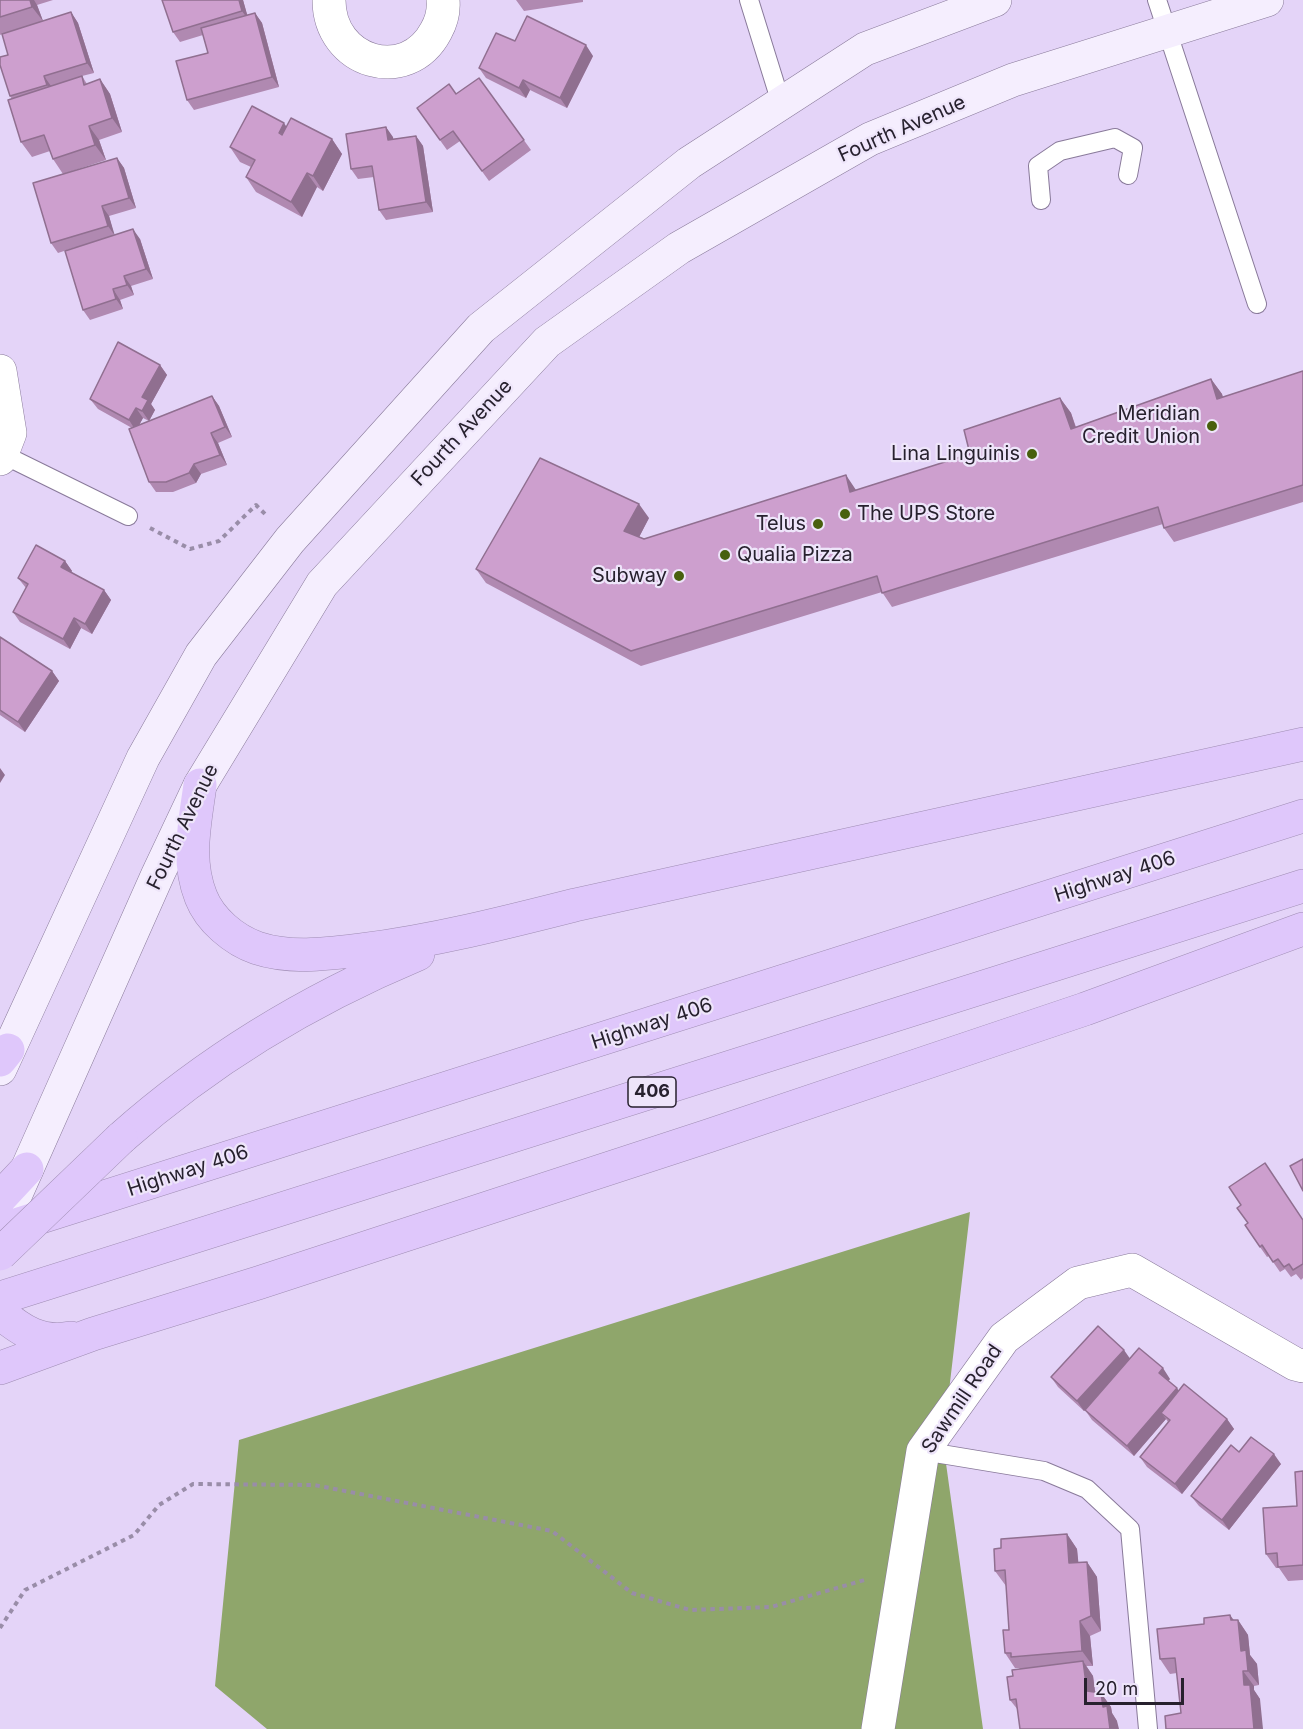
<!DOCTYPE html>
<style>
body{margin:0}
#map{position:relative;width:1303px;height:1729px;overflow:hidden;background:#e4d4f8;font-family:Inter,sans-serif}
canvas{display:block}
.scale{position:absolute;left:1084px;top:1678px;width:100px;height:27px;box-sizing:border-box;border:3px solid #27212e;border-top:0;padding-left:8px;font-size:18px;line-height:21px;white-space:nowrap;color:#27212e;-webkit-text-stroke:4px #eee5fa;paint-order:stroke}
</style>
<div id="map">
<canvas width="1303" height="1729"></canvas>
<div class="scale">20 m</div>
</div>
<script>
const ctx = document.querySelector('canvas').getContext('2d');
ctx.lineJoin = 'round';
function paint(path, color) { ctx.fillStyle = color; ctx.fill(path, 'evenodd'); }
function stroke(path, color, width, dash) { ctx.strokeStyle = color; ctx.lineWidth = width; ctx.lineCap = dash ? 'butt' : 'round'; ctx.setLineDash(dash || []); ctx.stroke(path); }
function label(font, color, halo, rows, align = 'center') {
  ctx.font = font + ' Inter,sans-serif'; ctx.lineWidth = 4.5; ctx.setLineDash([]); ctx.textBaseline = 'middle'; ctx.strokeStyle = halo; ctx.fillStyle = color; for (const [text, x, y, turn = 0] of rows) {
    ctx.save(); ctx.translate(x, y); ctx.rotate((+turn || 0) * Math.PI / 180); ctx.textAlign = isNaN(turn) ? turn : align; if (halo) ctx.strokeText(text, 0, 0); ctx.fillText(text, 0, 0); ctx.restore();
  }
}
const forest = new Path2D(`
 M970 1212 943 1442 983 1729H267L215 1686 239 1440Z`);
const path = new Path2D(`
 M150 528 190 549 219 541 256 505 267 516
 M0 1628 25 1590 134 1535 159 1505 193 1484 314 1485 552 1531 632 1593 690 1610 771 1607 868 1579`);
const service = new Path2D(`
 M749 0 781 103
 M1157 0 1257 304
 M1041 200 1038 166 1060 151 1115 138 1133 148 1128 175
 M2 454 128 516
 M923 1451 1044 1471 1087 1489 1130 1529 1148 1729`);
const minor = new Path2D(`
 M329 0C329 63 407 86 436 31 441 22 444 10 443 0
 M0 371 10 433 0 459
 M878 1729 923 1451 1004 1338 1078 1283 1132 1270 1295 1364 1303 1366`);
const secondary = new Path2D(`
 M0 1069 143 758 201 655 290 540 481 328 689 163 865 49 995 0
 M15 1196 158 874 200 785 322 584 547 342 679 248 870 139 1013 80 1267 0`);
const motorway = new Path2D(`
 M200 785C195 822 186 860 201 897 210 920 234 940 257 948 290 959 327 954 361 950 433 941 504 923 575 905L1303 744
 M0 1060 8 1050
 M121 1138C210 1059 308 1000 418 954
 M0 1198 27 1169
 M0 1230 1303 816
 M0 1298 1303 886
 M0 1313C22 1331 41 1344 71 1338
 M0 1368 93 1334 258 1283 708 1136 1085 1009 1303 929`);
const motorwayBridge = new Path2D(`
 M0 1254 121 1138`);
const wall = new Path2D(`
 M0 0H53L37 5 43 21 71 12 78 23 94 73 82 76 87 84 100 79 110 94 122 132 99 140 106 160 63 174 53 159 50 151 32 157 21 142 12 99 10 96 8 55 2 34 0 35Z
 M243 0 247 15 255 13 262 23 279 87 194 110 187 100 208 53 203 35 180 42 173 32Z
 M516 0H583V2L524 11Z
 M515 41 593 56 567 108 530 90 526 98 486 78 479 68Z
 M479 78 531 150 489 181 460 141 447 150 417 108 456 94Z
 M286 127 332 139 342 154 323 191 317 187 302 217 256 192 246 177 251 167 240 162 230 147Z
 M386 127 393 139 416 136 423 146 433 212 386 220 379 210 374 177 358 179 351 169Z
 M117 158 124 168 136 208 109 216 114 235 140 239 153 279 131 286 134 295 120 300 123 309 90 320 83 310 76 247 58 253 51 243Z
 M160 365 167 375 151 404 155 410 149 421 212 396 219 406 232 437 218 443 227 465 201 474 196 483 173 492H156L149 482 132 428 98 409 90 399ZM143 418 149 421 139 425Z
 M1303 371V502L1174 542 1164 528 1163 524 892 607 882 592 641 666 486 583 476 569 649 518 639 537 644 539 856 490 970 454 1060 398 1071 413 1076 427 1211 379 1222 394 1223 397Z
 M65 561 72 571 71 572 104 590 111 600 92 634 81 628 70 649 20 622 13 612 26 588 18 578Z
 M0 637 52 671 59 681 25 732 0 715Z
 M1303 1220V1278L1301 1280 1296 1274 1291 1277 1285 1269 1280 1272 1269 1256 1267 1257 1260 1247Z
 M1130 1358 1170 1379 1168 1381 1179 1391 1227 1419 1234 1429 1182 1494 1147 1467 1140 1457 1168 1422 1166 1419 1134 1456 1092 1420 1085 1410 1091 1404 1084 1411 1058 1387 1051 1377Z
 M1239 1452 1281 1464 1229 1530 1199 1506 1191 1496Z
 M1303 1471V1580L1288 1581 1279 1568H1276L1266 1554 1297 1506Z
 M1067 1534 1077 1549 1078 1562H1087L1097 1577 1101 1631 1090 1636 1093 1666H1086L1093 1676 1095 1692 1101 1693 1111 1707 1112 1713 1117 1721 1018 1710 1010 1700 1013 1676 1020 1669 1019 1668H1015L1005 1653 1009 1630 1006 1586 995 1571 1001 1548Z
 M1238 1620 1248 1635 1250 1655 1257 1664 1259 1685 1254 1686V1690L1260 1699 1181 1713 1177 1673 1170 1674 1160 1659 1204 1624Z`);
const shadedWall = new Path2D(`
 M30 0H34L37 5 43 21 32 7Z
 M239 0H243L249 21 242 11Z
 M71 12 78 23 94 73 87 63Z
 M255 13 262 23 279 87 272 77Z
 M586 45 593 56 567 108 560 98Z
 M44 76 51 86 54 95 47 85Z
 M100 79 110 94 122 132 112 118Z
 M523 80 530 90 526 98 519 88Z
 M284 123 294 138 279 133Z
 M89 126 99 140 106 160 95 145Z
 M386 127 393 137 395 150 388 140Z
 M416 136 423 146 433 212 426 202Z
 M332 139 342 154 323 191 313 176Z
 M117 158 124 168 136 208 129 198Z
 M307 173 317 187 302 217 291 202Z
 M102 206 109 216 115 236 108 226Z
 M133 229 140 239 153 279 146 269Z
 M124 276 131 286 134 295 127 285Z
 M113 289 120 300 123 309 116 299Z
 M160 365 167 375 151 404 155 410 149 421 142 411V397Z
 M1211 379 1222 394 1227 414 1217 399Z
 M212 396 219 406 232 437 225 427Z
 M1060 398 1071 413 1081 444 1071 429Z
 M136 408 143 418 136 431 129 420Z
 M211 433 218 443 227 465 220 455Z
 M194 464 201 474 196 483 189 473Z
 M846 475 856 490 850 492Z
 M639 504 649 518 635 545 624 531Z
 M65 561 72 571 68 577 61 567Z
 M104 590 111 600 92 634 85 624Z
 M74 618 81 628 70 649 63 639Z
 M52 671 59 681 25 732 18 722Z
 M0 768 5 775 0 783Z
 M1124 1350 1131 1360 1084 1411 1077 1401Z
 M1163 1368 1170 1379 1166 1383 1159 1373Z
 M1177 1388 1184 1399 1161 1413 1166 1419 1134 1456 1127 1446Z
 M1227 1419 1234 1429 1182 1494 1175 1484Z
 M1274 1454 1281 1464 1229 1530 1222 1520Z
 M1067 1534 1077 1549 1080 1578 1069 1563Z
 M1087 1562 1097 1577 1101 1631 1091 1616Z
 M1230 1615 1239 1627 1238 1620 1248 1635 1250 1655 1257 1664 1259 1685 1248 1671 1231 1620Z
 M1080 1621 1090 1636 1093 1666 1082 1651Z
 M1083 1661 1093 1676 1097 1706 1087 1691Z
 M1243 1671 1254 1686V1690L1260 1699 1263 1729H1254L1244 1685Z
 M1101 1693 1111 1707 1112 1713 1117 1721 1119 1729H1110L1103 1707Z`);
const building = new Path2D(`
 M0 0H30L32 7 0 17Z
 M162 0H239L242 11 173 32Z
 M71 12 87 63 44 76 47 85 10 96 0 65V57L8 55 2 34Z
 M255 13 272 77 187 100 176 61 208 53 201 28Z
 M527 16 586 45 560 98 523 80 519 88 479 68 496 33 515 41Z
 M82 76 84 85 100 79 112 118 89 126 95 145 53 159 44 135 21 142 8 100Z
 M479 78 524 140 482 171 453 131 440 140 417 108 449 84 456 94Z
 M252 106 284 123 279 133 282 135 291 118 332 139 313 176 307 173 291 202 246 177 255 160 230 147Z
 M386 127 388 140 416 136 426 202 379 210 372 166 351 169 346 134Z
 M117 158 129 198 102 206 108 226 51 243 33 183Z
 M133 229 146 269 124 276 127 285 113 289 116 299 83 310 65 251Z
 M118 342 160 365 142 397 148 400 142 411 136 408 129 420 90 399Z
 M1303 371V485L1164 528 1158 507 882 593 877 576 631 651 476 569 540 458 639 504 624 531 644 539 846 475 850 492 970 454 964 430 1060 398 1071 429 1211 379 1217 399Z
 M212 396 225 427 211 433 220 455 194 464 189 473 166 482H149L129 429Z
 M36 545 65 561 61 567 104 590 85 624 74 618 63 639 13 612 28 584 18 578Z
 M0 637 52 671 18 722 0 710Z
 M1303 1159V1191L1290 1166Z
 M1265 1163 1303 1220V1264L1293 1270 1289 1264 1284 1267 1278 1259 1273 1262 1262 1245 1260 1247 1245 1225 1248 1223 1237 1208 1241 1205 1229 1187Z
 M1098 1326 1124 1350 1077 1401 1051 1377Z
 M1139 1348 1163 1368 1159 1373 1177 1388 1127 1446 1085 1410Z
 M1184 1384 1227 1419 1175 1484 1140 1457 1170 1420 1161 1413Z
 M1251 1437 1274 1454 1222 1520 1191 1496 1231 1445 1239 1452Z
 M1303 1471V1565L1278 1567 1277 1553 1266 1554 1263 1508 1297 1506 1295 1472Z
 M1067 1534 1069 1563 1087 1562 1091 1616 1080 1621 1082 1651 1011 1657V1653H1005L1003 1630H1009L1005 1570 995 1571 994 1549 1001 1548V1539Z
 M1230 1615 1231 1620H1238L1241 1651 1246 1650 1248 1671H1243L1244 1685H1250L1254 1729H1166L1165 1716 1181 1713 1175 1658 1160 1659 1157 1629 1204 1624V1618Z
 M1083 1661 1087 1691 1101 1693 1103 1707 1107 1706 1110 1729H1020L1016 1699 1010 1700 1007 1677 1013 1676 1012 1670Z`);
const markers = [
 [1212,426,6,"#48600e"],
 [1032,454,6,"#48600e"],
 [845,514,6,"#48600e"],
 [818,524,6,"#48600e"],
 [725,555,6,"#48600e"],
 [679,576,6,"#48600e"]
];
const shields = [
 [652,1092,48]
];
const shieldNames = [
 ["406",652,1092]
];
const streetNames = [
 ["Fourth Avenue",902,129,-24],
 ["Fourth Avenue",462,433,-47],
 ["Fourth Avenue",183,827,-64],
 ["Highway 406",1115,877,-18],
 ["Highway 406",652,1024,-18],
 ["Highway 406",188,1171,-18],
 ["Sawmill Road",962,1399,-56]
];
const poiNames = [
 ["Meridian",1200,414],
 ["Credit Union",1200,437],
 ["Lina Linguinis",1020,454],
 ["The UPS Store",857,514,"left"],
 ["Telus",806,524],
 ["Qualia Pizza",737,555,"left"],
 ["Subway",667,576]
];
paint(forest, '#8fa66b');
stroke(service, '#897a9a', 20);
stroke(minor, '#897a9a', 34);
stroke(secondary, '#897a9a', 34);
stroke(motorway, '#9f8db3', 34);
stroke(path, '#998da8', 4, [4.5, 4.5]);
stroke(service, '#fff', 18);
stroke(minor, '#fff', 33);
stroke(secondary, '#f5eefe', 33);
stroke(motorway, '#dfc7fb', 33);
stroke(motorwayBridge, '#9f8db3', 34, []);
stroke(motorwayBridge, '#dfc7fb', 33);
paint(wall, '#b089b1');
paint(shadedWall, '#906f90');
paint(building, '#cd9fce');
stroke(building, '#906f90', 1.5);
for (const [x, y, r, color] of markers) { const dot = new Path2D(); dot.arc(x, y, r, 0, 2 * Math.PI); ctx.fillStyle = color; ctx.fill(dot); stroke(dot, '#eee5fa', 2); }
for (const [x, y, w] of shields) { const box = new Path2D(); box.roundRect(x - w / 2, y - 15, w, 30, 4.5); ctx.fillStyle = '#eee5fa'; ctx.fill(box); stroke(box, '#27212e', 1.5); }
label('bold 18px', '#27212e', null, shieldNames);
label('20px', '#27212e', '#eee5fa', streetNames);
label('20px', '#27212e', '#eee5fa', poiNames, 'right');
</script>
